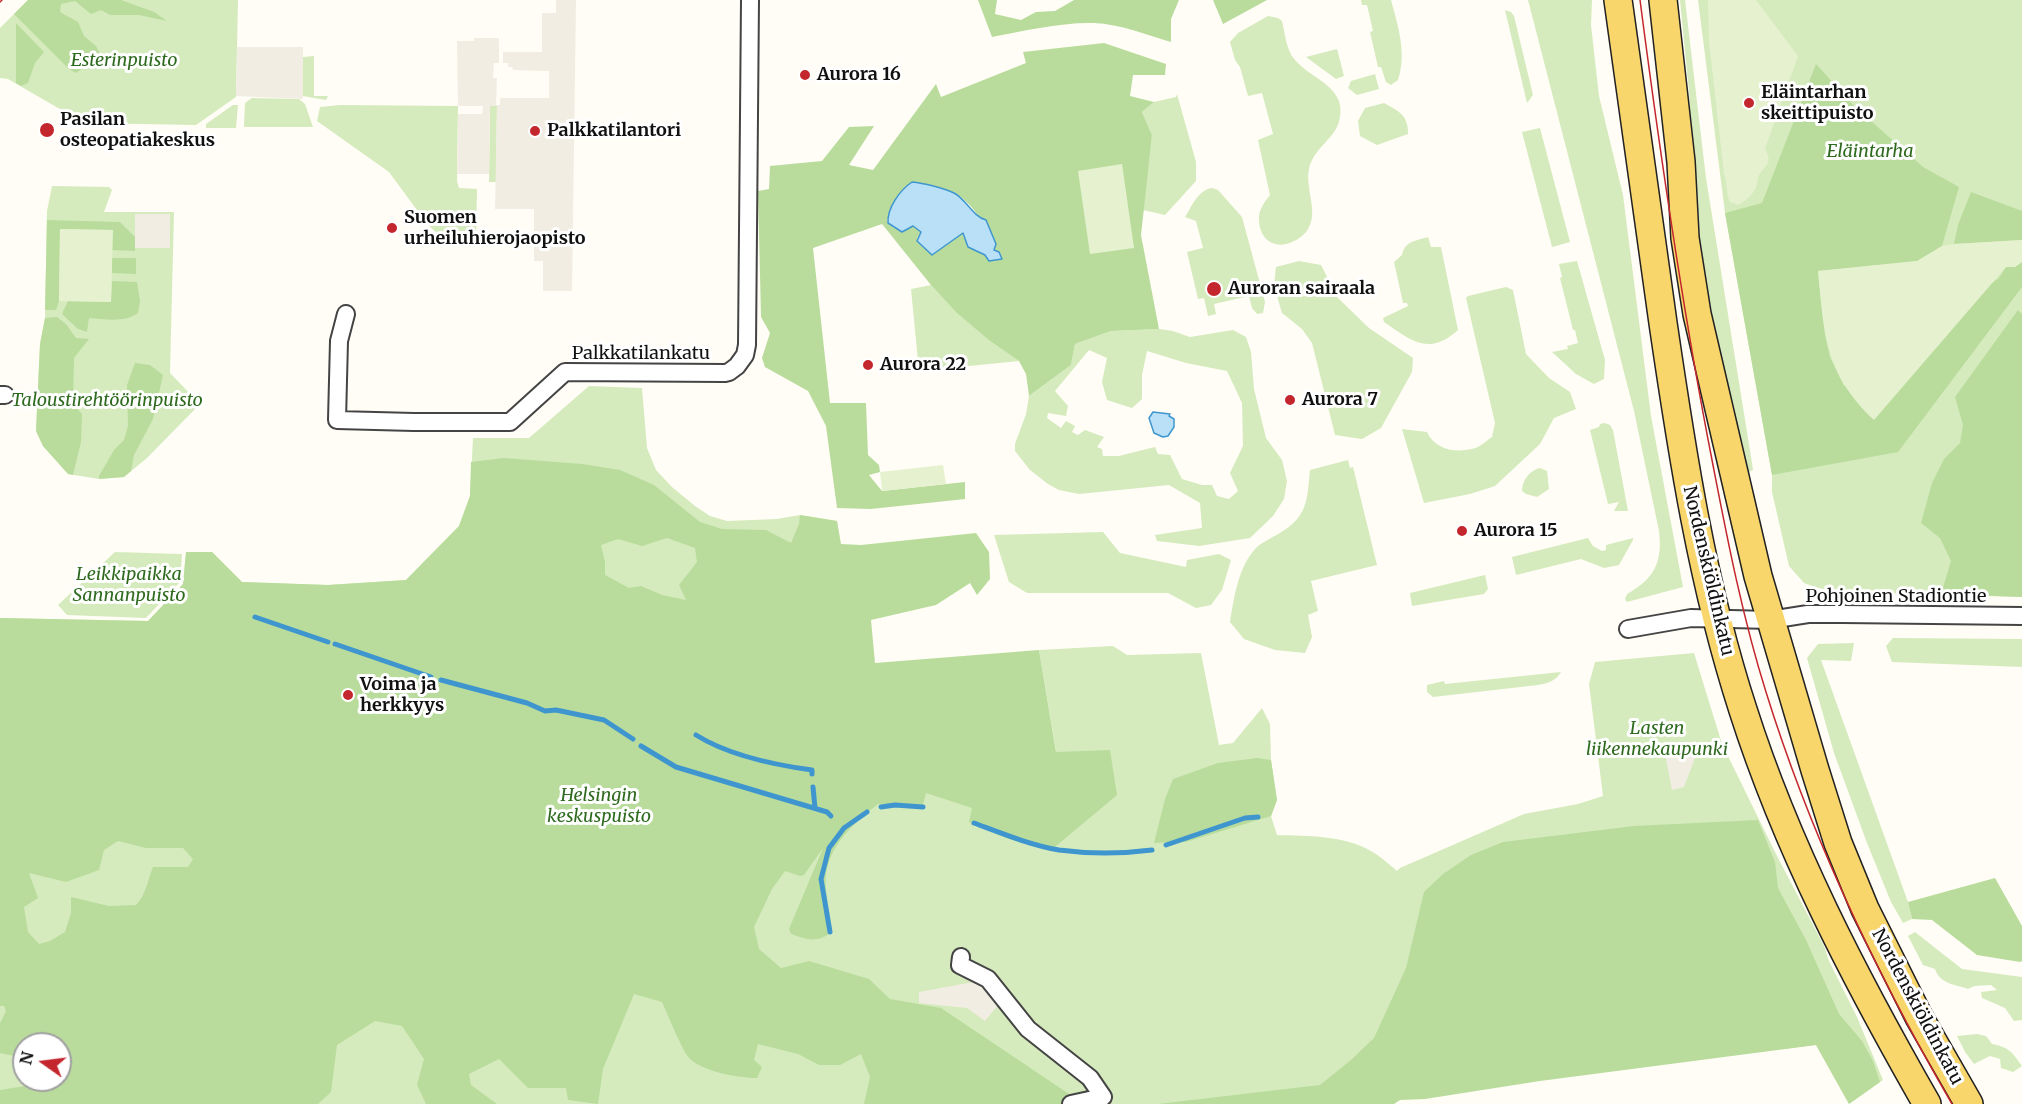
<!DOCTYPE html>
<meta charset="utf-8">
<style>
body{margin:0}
#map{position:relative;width:2022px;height:1104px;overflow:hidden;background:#fffdf5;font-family:Merriweather,serif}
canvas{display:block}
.north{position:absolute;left:12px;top:1032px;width:60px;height:60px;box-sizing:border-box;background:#fff;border:2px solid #a0a0a0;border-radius:50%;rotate:284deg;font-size:16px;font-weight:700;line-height:24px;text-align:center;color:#111}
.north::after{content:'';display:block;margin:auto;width:21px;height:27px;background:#c4262e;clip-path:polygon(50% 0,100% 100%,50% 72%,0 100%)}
</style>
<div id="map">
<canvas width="2022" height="1104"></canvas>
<div class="north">N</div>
</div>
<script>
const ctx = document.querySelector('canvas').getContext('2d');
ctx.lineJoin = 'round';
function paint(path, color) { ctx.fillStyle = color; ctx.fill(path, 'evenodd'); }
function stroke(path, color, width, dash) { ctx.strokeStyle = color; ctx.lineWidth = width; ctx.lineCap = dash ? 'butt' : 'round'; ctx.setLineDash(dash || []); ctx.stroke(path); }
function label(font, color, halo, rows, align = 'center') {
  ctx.font = font + ' Merriweather,serif'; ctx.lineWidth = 6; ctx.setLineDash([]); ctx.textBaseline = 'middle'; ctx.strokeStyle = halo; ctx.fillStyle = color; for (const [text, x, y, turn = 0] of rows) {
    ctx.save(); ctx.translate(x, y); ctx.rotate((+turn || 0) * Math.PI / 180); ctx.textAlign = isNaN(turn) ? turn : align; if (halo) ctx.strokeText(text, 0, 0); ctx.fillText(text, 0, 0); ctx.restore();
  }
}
const green = new Path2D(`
 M28 0H238L236 97 196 125 84 123 8 79 0 78V28Z
 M1361 0H1391C1398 26 1407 53 1398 80L1391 85 1386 82 1381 67H1378L1370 32 1373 31 1367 5H1362Z
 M1528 0H1592L1591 25 1599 96 1623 195 1651 416 1683 587 1627 602 1625 599 1627 594C1654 579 1663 562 1659 531L1634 411Z
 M1680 0H1685L1706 178 1752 463 1753 470 1747 473 1696 248 1689 91Z
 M1698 0H2022V597L1842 592 1818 588 1804 583 1789 566 1772 492V475L1725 213Z
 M1505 10 1511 12 1514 16 1533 95 1527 103Z
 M1268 16 1278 18 1282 21C1285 33 1286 50 1295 60 1312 80 1349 87 1339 122 1334 139 1313 149 1309 169 1305 188 1318 210 1309 227 1306 234 1299 239 1292 242 1274 250 1259 239 1259 219 1258 211 1265 201 1270 195L1258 140 1273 134 1262 93 1248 96 1240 67 1235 60 1230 42 1238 33Z
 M1337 49 1344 76 1336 79 1306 57Z
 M314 56V96H328L326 100 303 96V57Z
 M1375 74 1379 89 1357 95 1348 88 1351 81Z
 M1177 94 1196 162V181L1165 215 1143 210 1152 135 1142 112 1154 102 1176 97Z
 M252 98 299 99 305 104 313 127H244L245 103Z
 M1384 103C1400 112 1408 115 1408 134L1377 145 1360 136 1358 121 1365 108Z
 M233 105H238L236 128H206V124Z
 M340 105 458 106 457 181 459 188 477 189 476 243 438 234 428 225 389 172 317 121 320 107Z
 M490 106H497L496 182H489Z
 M1540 128 1570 242 1552 247 1522 132Z
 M52 186 109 187 112 190 104 212H174L170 373 200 404 147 458 124 477 99 479 68 474 43 446 36 431 40 344 45 318 47 211Z
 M1212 188 1218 190 1242 217 1265 302 1263 313 1257 314 1252 308 1249 296 1214 304 1216 314 1208 316 1204 298 1198 299 1187 252 1203 248 1196 221 1185 217C1192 206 1198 190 1212 188Z
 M1428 237 1431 247H1441L1458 330C1428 357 1411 340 1384 322L1383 318 1408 306 1407 303H1403L1394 262 1402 255C1405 241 1415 241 1428 237Z
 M1299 261 1321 265 1338 298 1369 328 1413 358 1412 372 1381 428 1362 439 1335 435 1312 343 1302 329 1282 313 1274 286 1276 267Z
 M1577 261 1605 360 1604 379 1594 384 1576 374 1552 352 1568 349 1567 346 1578 343 1575 330H1573L1560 278 1562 277 1559 264Z
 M931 285C958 314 987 338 1019 361L919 371 911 289Z
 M1506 287 1513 290 1526 354 1549 378 1570 392 1576 409 1554 418 1540 444 1495 486 1470 494 1424 503 1402 429 1427 432C1435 449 1453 453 1472 449 1479 448 1486 441 1492 437L1495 423 1466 298 1468 296Z
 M1159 329 1173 331 1190 337 1233 330 1246 337 1251 352 1254 389 1266 438 1282 460 1287 481 1284 499 1273 516 1250 538 1199 546 1157 541 1155 535 1202 528 1200 503 1169 485 1079 494 1059 490 1048 484 1030 470 1015 451V444L1026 414 1029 396 1071 365 1075 344 1111 331ZM1089 350 1107 358 1102 382 1107 400 1132 408 1142 399V375L1147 351 1186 363 1227 371 1242 403 1243 446 1230 473 1238 491 1229 499 1217 496 1212 485H1202L1182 479 1170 455 1158 454 1155 447 1119 456H1103L1102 449 1097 447 1104 437 1085 430 1078 435 1072 432 1075 426 1066 421 1061 428 1047 418 1048 413 1066 416 1068 406 1055 391Z
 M589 386 642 388 647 448 656 470 672 487 695 506 710 516 727 521 777 519 800 515 837 521 855 656 1056 751 1039 650 1113 646 1127 655 1201 653 1219 745 1233 743 1262 708 1270 724 1271 760 1277 800 1271 816 1277 835C1307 836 1344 835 1371 851 1380 856 1389 864 1397 871L1400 868 1524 814 1578 804 1603 796 1589 684 1595 662 1694 653 1722 744 1776 854 1824 946 1829 961 1857 1017 1883 1080 1849 1104 1816 1045 1340 1104H0V618L148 621 183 584 186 552H212L242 582 328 585 406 580 459 526 470 496 473 438H529ZM24 1044H60V1080H24Z
 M1605 423 1610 425 1613 430 1628 511H1614L1619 502 1608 504 1590 430 1599 427 1600 424Z
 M1348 460 1350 468 1353 467 1377 565 1311 581 1318 611 1308 615 1312 637 1305 653 1275 650 1244 639 1230 622C1234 598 1238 567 1256 548 1262 542 1272 538 1280 533 1308 516 1307 500 1310 470Z
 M1540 468 1547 471 1549 489 1537 497 1526 494 1522 491C1522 480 1530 470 1540 468Z
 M1103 532 1120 553 1186 567 1187 560 1219 554 1231 560 1222 590 1211 605 1196 608 1168 593H1027L1009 582 994 535Z
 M1588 538 1593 546 1602 551 1606 550V545L1633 538V540L1619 565 1604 568 1581 559 1516 575 1512 557Z
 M115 552 182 554 180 582 146 618 67 615 58 605Z
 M1485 575 1488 589 1484 594 1412 606 1410 593Z
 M1893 638 2022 639V667L1892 662 1886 646Z
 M1854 643 1851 661 1821 660 1908 902 1912 919 1903 923 1891 902 1867 843 1834 753 1807 658 1818 644Z
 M1561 672C1556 681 1548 683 1538 685L1433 697 1427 692V685L1444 681 1445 684Z
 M1915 932 1962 969 2022 977V1020L2014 1021 2005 1008 1982 998 1981 992 1997 990 1991 985 1974 986 1968 989C1954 984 1940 984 1935 969L1923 965 1908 936Z
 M1977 1034 1986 1036 1992 1044C2009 1047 2013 1053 2022 1066L2013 1072 2001 1068 2000 1059 1990 1056 1974 1064 1965 1052 1957 1036Z`);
const forest = new Path2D(`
 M28 0H121L154 12 167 21 139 15H110L101 10 91 14 75 1 61 4 60 12 78 22 84 36 96 46 100 54 97 59 76 73 69 69 14 14Z
 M978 0H997L995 14 1021 20 1036 12 1055 11 1074 0H1179L1171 19V42C1147 35 1120 24 1094 23 1062 22 1023 31 992 37Z
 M1213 0H1267L1223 24Z
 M16 23 44 52 35 63 28 83 21 86 16 83Z
 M1104 43 1166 64 1165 75H1133L1130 96 1154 102 1142 112 1152 135 1141 235 1159 329 1111 331 1075 344 1071 365 1029 396 1026 374 1019 361 989 340 957 313 931 285 882 224 813 248 830 403H866L868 455 879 465 880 472 869 475 882 491 965 482V499L871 509 837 508 826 426 808 391 765 367 762 358 770 333 761 317 758 191 769 189 770 166 822 161 849 127 874 126 849 165 873 170 936 84 941 97 1026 63 1023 52ZM920 183C930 187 941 188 952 192 976 203 986 230 996 252L985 255 968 247 963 233 917 238 921 232 913 226 894 228 888 223 887 220Z
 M1816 64 1855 107 1923 167 1959 187 1942 246 1918 261 1818 271 1825 335 1830 357 1844 386 1999 278 2006 267H2015L2022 262V287L1898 452 1772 475 1725 213 1762 203Z
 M1971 192 2022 211V240L1954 244 1958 225Z
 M47 220 120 222 135 237V251L112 250V230L60 229 59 301 56 310H45Z
 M112 258H136V274L112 273Z
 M112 281 137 282 140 301 138 313C124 323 105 319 89 318L87 332 78 329 62 314 68 301 111 302Z
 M2018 310 2022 314V597L1941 594 1951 561 1940 538 1921 523 1932 483 1944 459 1960 443 1963 425 1955 397Z
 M57 317 66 324 76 338 89 339 74 358 73 404 82 414 81 442 73 475 68 474 43 446 36 431 40 344 45 318Z
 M135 363 150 365 163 375 153 419 134 455 131 471 124 477 99 479V476L114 450 124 440 128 426 127 385Z
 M504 458 582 464 620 470 654 485 700 522 722 529 766 530 791 543 799 524 800 515 837 521 841 544 861 545 976 533 989 552 990 579 977 595 970 583 936 605 871 620 875 663 1039 650 1056 752 1110 750 1117 795 1050 851 1006 838 969 822 972 808 926 793 922 808 878 804C855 822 829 845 826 875 824 890 831 917 832 932 817 943 808 940 791 934L789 929 823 848 804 875 800 876 785 871 772 889 754 927 759 949 781 968 809 961 869 979 890 999 941 1008 1075 1098 1074 1104H864L870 1077 861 1054 840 1065H819L798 1054 758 1044 754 1060 762 1067 757 1078C739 1078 703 1072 689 1058 683 1052 667 1013 662 1002L634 994 603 1069 598 1104 568 1100 566 1088H528L499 1059 469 1074 471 1085 497 1104H426L417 1085 424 1059 402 1026 375 1021 337 1045 331 1092 318 1104H0V1090L25 1086 33 1080H60V1044H24L14 1056 0 1053V1023L6 1011 4 1006H0V618L148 621 183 584 186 552H212L242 582 328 585 406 580 459 526 470 496 471 462ZM667 538 695 548 697 562 679 585 686 600 662 595 641 586 629 588 605 575V562L601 545 618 539 642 546ZM118 841 146 848H183L193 859 188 867H153C148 879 146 895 136 905L109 906 71 897V913L65 932 50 941 39 944 28 932 24 907 38 898 29 873 66 882 99 870 104 850Z
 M1257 758 1271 760 1277 800 1271 816 1186 842 1154 843 1165 799 1173 779 1218 763Z
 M1758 820 1775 862 1778 888 1806 940 1839 1014 1862 1041 1873 1061 1880 1082 1849 1104 1816 1045 1540 1081 1425 1099 1400 1100 1394 1104H1158L1320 1085 1351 1060 1374 1038 1406 968 1424 892 1443 874 1471 855 1503 842 1634 826Z
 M1995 878 2022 926V961L2020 962 1977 955 1932 920 1912 919 1908 902Z`);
const pitch = new Path2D(`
 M1708 0H1756L1798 56 1765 149C1773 163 1766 165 1759 175 1757 177 1758 181 1757 184 1756 192 1745 202 1738 205L1730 202C1726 195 1728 184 1724 174L1709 41Z
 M1122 164 1134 248 1090 254 1078 171Z
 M60 229 113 230 111 302 59 301Z
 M2022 240V262L2015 267H2006L1874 420C1825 374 1824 334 1818 271L1917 261 1942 246 1954 244Z
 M943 465 946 484 882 491 880 472Z`);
const plaza = new Path2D(`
 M556 0H576L572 291H543V261H534V209H495L497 106H490L489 174H457L458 114H482L483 106H458L457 41H474V38H499V63H494L493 78H497L496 105H500V98H549V71L513 70 512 67H508V63H503V52H542V13H556Z
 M237 47H303V99L236 96Z
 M135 214H170V248H135Z
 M1696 741 1698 750 1684 787 1672 790 1664 749Z
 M979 981 998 1005 985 1021 967 1008 919 1003V992Z`);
const water = new Path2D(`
 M912 182C923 183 944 188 954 193 966 199 973 217 986 220L996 244 994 250 999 252 1002 259 989 261 985 255 968 247 963 233 932 255 917 241 921 232 913 226 902 232 888 223C887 208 900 190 912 182Z
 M1153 412 1170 414 1169 416 1174 419V427L1168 436 1163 437 1154 433 1149 418Z`);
const stream = new Path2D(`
 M255 617 328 642
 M335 644 431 677
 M441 680 527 703 545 711 556 710 604 720 633 739
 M696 735C728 755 775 765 812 770V774
 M641 746 676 767 827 812 831 816
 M813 787 815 808
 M881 807 895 805 923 807
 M974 823C1001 833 1030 845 1059 850 1089 854 1121 854 1152 850
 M1166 845 1245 818 1258 817
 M830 932 821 879 829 848 844 828 867 812`);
const street = new Path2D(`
 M346 314 339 341 337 420 414 422H510L565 372 725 373 729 372 737 366 745 355 747 345 750 0
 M0 395H5
 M1628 629 1691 618 1770 620 1808 614H1842L2022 616
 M961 957 960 965 988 979 1028 1029 1090 1078 1103 1097 1071 1104`);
const primary = new Path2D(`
 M1618 0C1633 108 1648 215 1663 323 1682 453 1702 584 1743 710 1787 848 1855 978 1927 1104
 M1663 0 1681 162 1685 238 1697 314 1758 576 1815 770 1838 843 1865 909 1919 1017 1969 1104`);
const tram = new Path2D(`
 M1640 0C1660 154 1682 307 1712 460 1727 537 1742 616 1766 692 1811 837 1876 973 1952 1104
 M0 2 2 0`);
const markers = [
 [805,75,6,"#c4262e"],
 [1749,103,6,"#c4262e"],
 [47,130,8,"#c4262e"],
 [535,131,6,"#c4262e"],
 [392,228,6,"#c4262e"],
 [1214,289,8,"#c4262e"],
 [868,365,6,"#c4262e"],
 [1290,400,6,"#c4262e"],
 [1462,531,6,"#c4262e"],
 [348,695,6,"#c4262e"]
];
const parkNames = [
 ["Esterinpuisto",124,61],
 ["Eläintarha",1870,152],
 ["Taloustirehtöörinpuisto",107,401],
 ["Leikkipaikka",129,575],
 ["Sannanpuisto",129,596],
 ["Lasten",1657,729],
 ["liikennekaupunki",1657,750],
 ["Helsingin",599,796],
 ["keskuspuisto",599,817]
];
const poiNames = [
 ["Aurora 16",817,75],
 ["Eläintarhan",1761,93],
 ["skeittipuisto",1761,114],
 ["Pasilan",60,120],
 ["osteopatiakeskus",60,141],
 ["Palkkatilantori",547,131],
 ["Suomen",404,218],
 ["urheiluhierojaopisto",404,239],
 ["Auroran sairaala",1228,289],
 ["Aurora 22",880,365],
 ["Aurora 7",1302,400],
 ["Aurora 15",1474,531],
 ["Voima ja",360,685],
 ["herkkyys",360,706]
];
const streetNames = [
 ["Palkkatilankatu",641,354],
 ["Nordenskiöldinkatu",1708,571,77],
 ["Pohjoinen Stadiontie",1896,597],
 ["Nordenskiöldinkatu",1917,1007,62]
];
paint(green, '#d5ebbd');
paint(forest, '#b9dc9c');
paint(pitch, '#e6f2cf');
paint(plaza, '#f1ede2');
paint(water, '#b9e0f7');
stroke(water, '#3f96cf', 1.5);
stroke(stream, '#3f96cf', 5);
stroke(street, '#444', 20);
stroke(primary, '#222', 30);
stroke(street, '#fff', 16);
stroke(primary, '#f9d66b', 27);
stroke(tram, '#c4262e', 1.5);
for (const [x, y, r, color] of markers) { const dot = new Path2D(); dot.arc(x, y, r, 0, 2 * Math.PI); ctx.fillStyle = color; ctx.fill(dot); stroke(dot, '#fff', 2); }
label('italic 18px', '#2f6b1f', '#fff', parkNames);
label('bold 18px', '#111', '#fff', poiNames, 'left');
label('18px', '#111', '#fff', streetNames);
</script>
